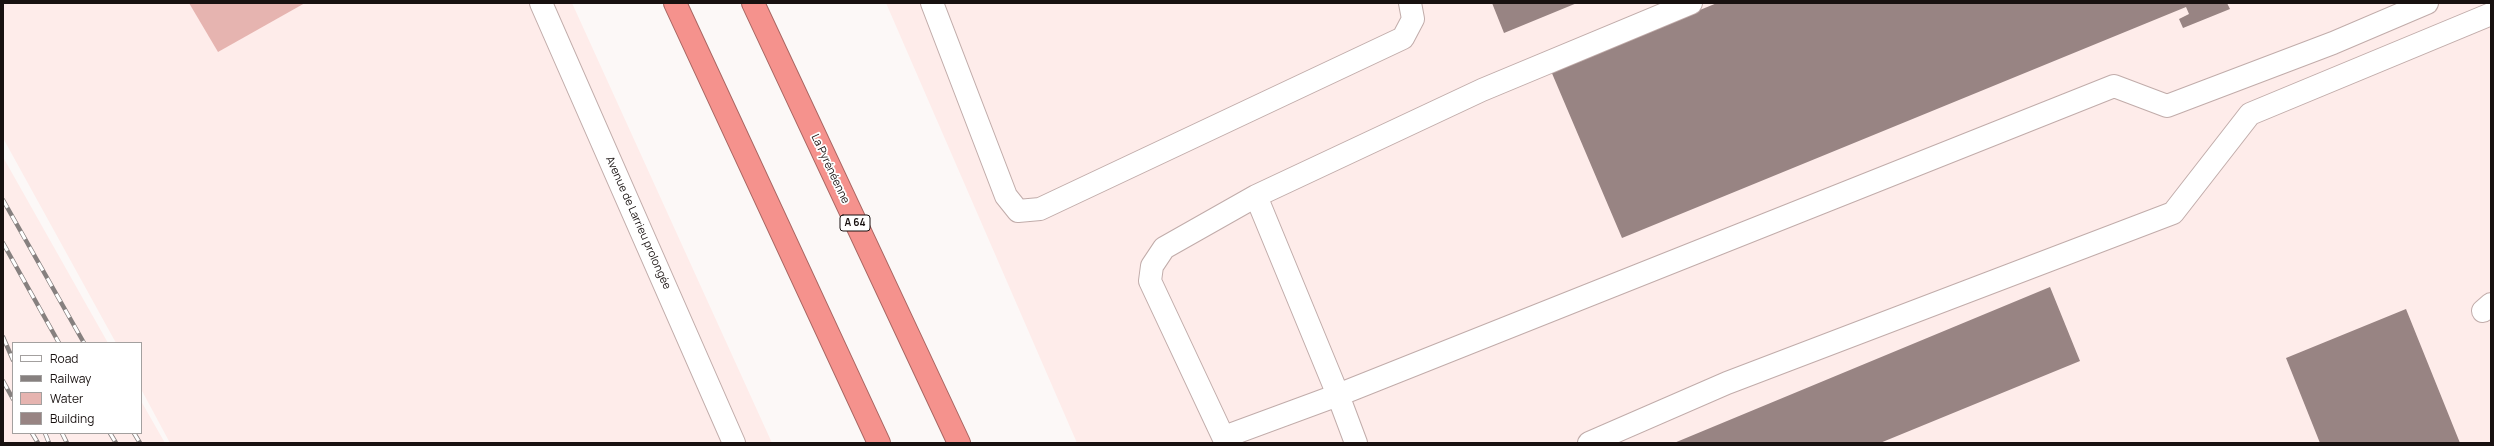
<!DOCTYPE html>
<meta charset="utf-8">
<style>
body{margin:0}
#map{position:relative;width:2494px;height:446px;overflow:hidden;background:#fcf8f7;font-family:Manrope,sans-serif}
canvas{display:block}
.frame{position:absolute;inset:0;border:4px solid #181110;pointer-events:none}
.legend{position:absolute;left:12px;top:342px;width:130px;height:92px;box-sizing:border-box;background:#fff;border:1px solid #a3a09f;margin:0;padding:5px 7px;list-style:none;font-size:12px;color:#181110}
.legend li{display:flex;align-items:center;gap:8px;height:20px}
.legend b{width:20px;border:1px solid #a3a09f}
</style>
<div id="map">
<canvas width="2494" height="446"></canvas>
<div class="frame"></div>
<ul class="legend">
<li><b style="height:5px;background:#fff"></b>Road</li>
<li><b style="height:5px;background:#86807f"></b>Railway</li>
<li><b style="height:11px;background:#e6b4b0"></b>Water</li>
<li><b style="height:11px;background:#988483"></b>Building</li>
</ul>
</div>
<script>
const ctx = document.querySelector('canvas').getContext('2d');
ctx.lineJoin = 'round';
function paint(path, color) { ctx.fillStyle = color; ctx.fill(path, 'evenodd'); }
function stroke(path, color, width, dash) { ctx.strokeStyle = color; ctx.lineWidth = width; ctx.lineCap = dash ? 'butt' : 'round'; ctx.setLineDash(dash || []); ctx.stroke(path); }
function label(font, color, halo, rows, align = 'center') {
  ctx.font = font + ' Manrope,sans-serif'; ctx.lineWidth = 3.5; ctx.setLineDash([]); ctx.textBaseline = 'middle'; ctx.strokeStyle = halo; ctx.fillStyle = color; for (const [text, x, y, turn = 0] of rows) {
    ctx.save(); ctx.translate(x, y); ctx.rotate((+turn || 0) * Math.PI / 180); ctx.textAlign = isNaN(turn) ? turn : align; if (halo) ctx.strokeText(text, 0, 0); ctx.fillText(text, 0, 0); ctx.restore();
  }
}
const built = new Path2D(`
 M3 3H572L772 443H170L141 389V343H116L3 138Z
 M886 3H2491V443H1077Z
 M3 157 108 343H13V433H141V401L165 443H3Z`);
const water = new Path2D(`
 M189 3H305L218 52Z`);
const building = new Path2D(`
 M1492 3H1577L1504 33Z
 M1717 3H2227L2230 9 2183 28 2179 19 2189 14 2186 7 1622 238 1551 71Z
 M2050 287 2080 361 1880 443H1674Z
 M2406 309 2460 443H2320L2286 358Z`);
const minor = new Path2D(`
 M541 3 734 443
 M932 3 1006 196 1018 211 1040 209 1403 38 1413 19 1410 3
 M2483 311 2491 304
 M1224 437 1338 395 1256 196
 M1226 443 1150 281 1152 266 1164 248 1256 196 1482 90 1691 3
 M1356 443 1338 395 2114 86 2167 106 2333 43 2427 3
 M1589 443 1727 383 2173 213 2250 114 2491 14`);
const highway = new Path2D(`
 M675 3 879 443
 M753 3 959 443`);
const rail = new Path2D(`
 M3 200 84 343
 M3 243 59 343
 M3 337 13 360
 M3 381 13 399
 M32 433 38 443
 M45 433 49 443
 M62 433 67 443
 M110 433 116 443
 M134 433 140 443`);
const shields = [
 [855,223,30]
];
const shieldNames = [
 ["A 64",855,223]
];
const streetNames = [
 ["La Pyrénéenne",830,169,65],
 ["Avenue de Larrieu prolongée",638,223,66]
];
paint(built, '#feecea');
paint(water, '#e6b4b0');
paint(building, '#988483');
stroke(minor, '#c1acaa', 24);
stroke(highway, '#a86561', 24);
stroke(minor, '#fff', 22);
stroke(highway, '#f5928d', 22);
stroke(rail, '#86807f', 4.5);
stroke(rail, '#fff', 3, [9]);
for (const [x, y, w] of shields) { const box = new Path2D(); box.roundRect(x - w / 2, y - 8, w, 16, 3); ctx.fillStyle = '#fff'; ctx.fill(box); stroke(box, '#181110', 1); }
label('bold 10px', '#181110', null, shieldNames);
label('11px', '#181110', '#fff', streetNames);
</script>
